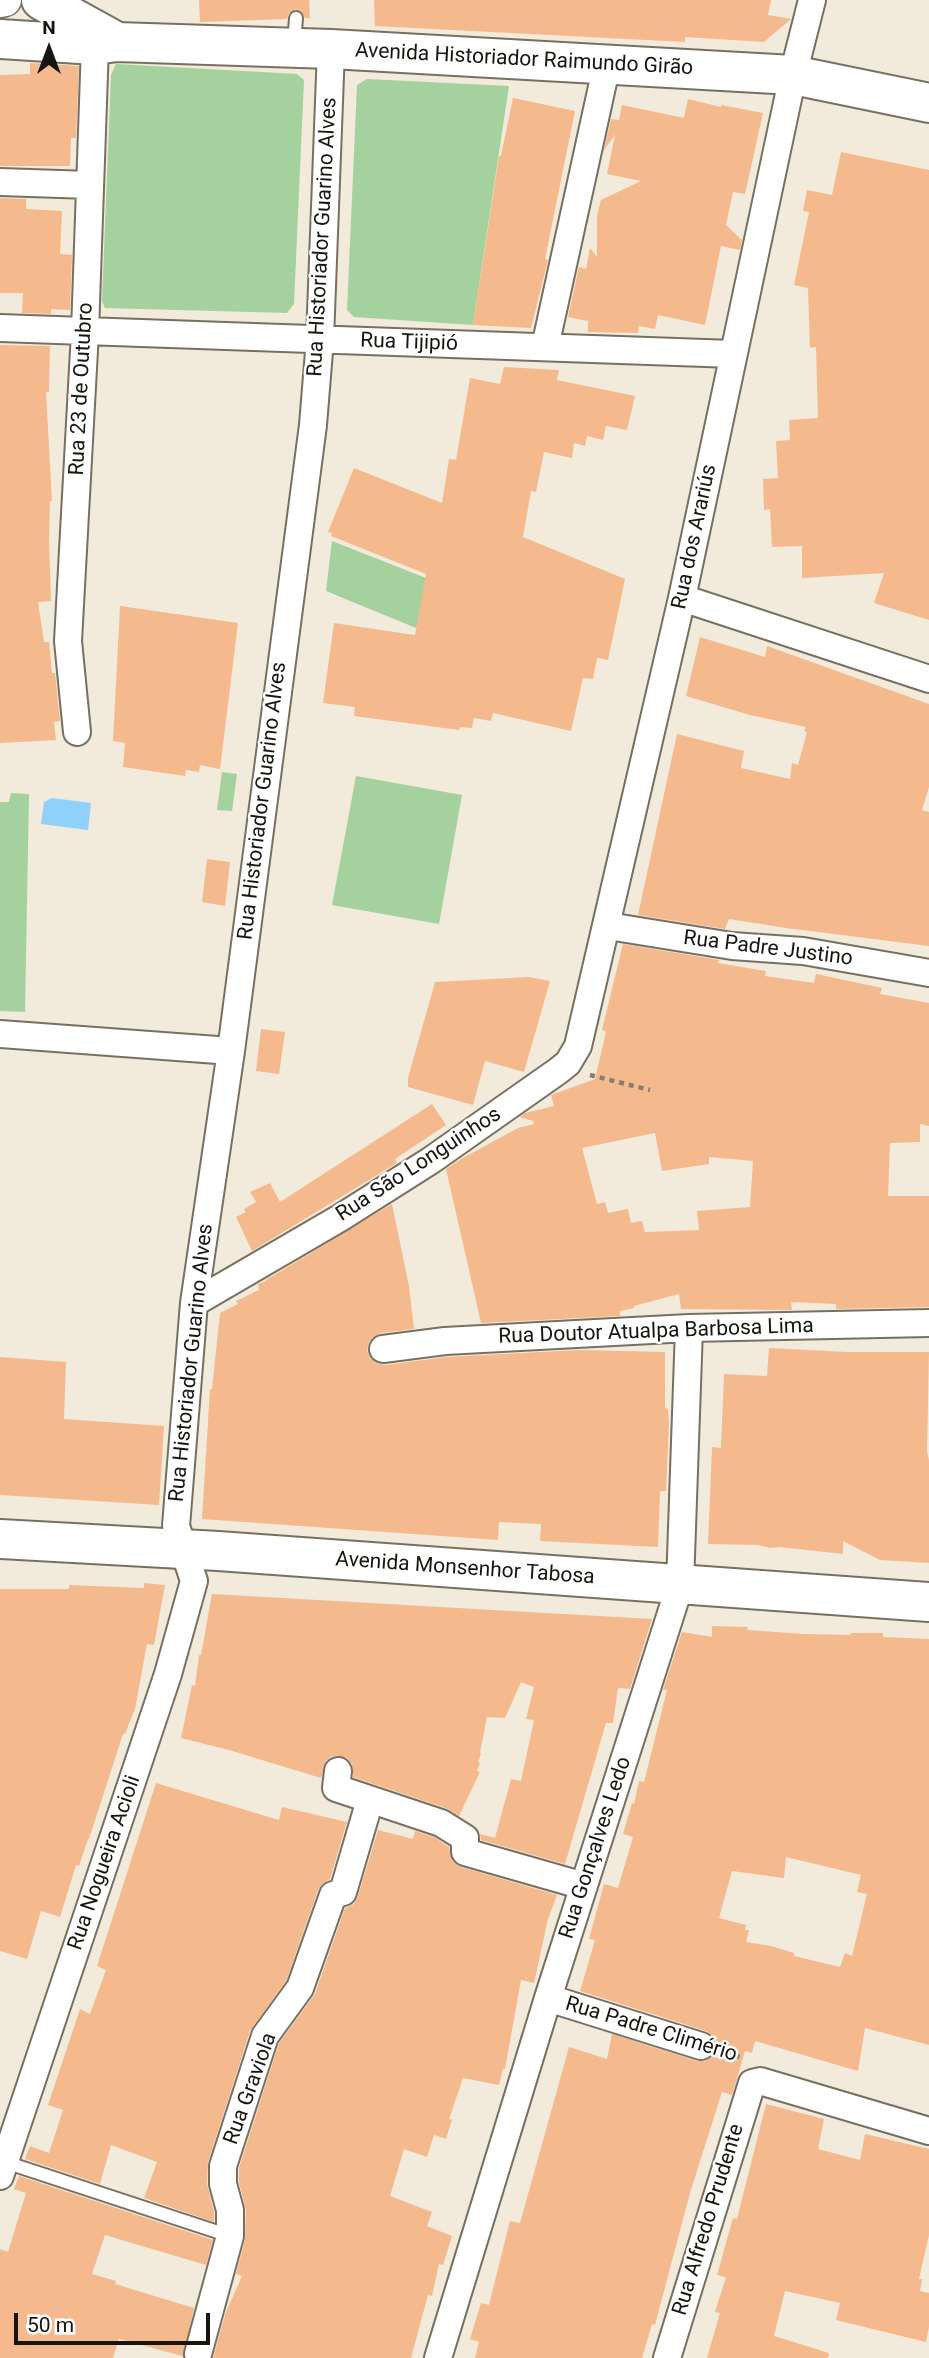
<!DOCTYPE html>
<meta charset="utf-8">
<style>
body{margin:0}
#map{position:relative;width:929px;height:2358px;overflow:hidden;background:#f2eada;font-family:Roboto,sans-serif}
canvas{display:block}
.north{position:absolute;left:14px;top:14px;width:70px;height:70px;-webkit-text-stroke:5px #fff;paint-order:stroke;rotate:0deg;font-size:19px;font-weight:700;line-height:28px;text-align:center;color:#17150f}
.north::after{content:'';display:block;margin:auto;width:24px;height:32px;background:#17150f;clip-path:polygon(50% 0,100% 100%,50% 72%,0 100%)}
.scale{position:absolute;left:14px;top:2313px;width:196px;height:32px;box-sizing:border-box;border:4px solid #17150f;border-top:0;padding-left:9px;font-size:21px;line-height:24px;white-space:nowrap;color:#17150f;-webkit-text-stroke:5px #fff;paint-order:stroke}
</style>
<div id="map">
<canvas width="929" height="2358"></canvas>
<div class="north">N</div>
<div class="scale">50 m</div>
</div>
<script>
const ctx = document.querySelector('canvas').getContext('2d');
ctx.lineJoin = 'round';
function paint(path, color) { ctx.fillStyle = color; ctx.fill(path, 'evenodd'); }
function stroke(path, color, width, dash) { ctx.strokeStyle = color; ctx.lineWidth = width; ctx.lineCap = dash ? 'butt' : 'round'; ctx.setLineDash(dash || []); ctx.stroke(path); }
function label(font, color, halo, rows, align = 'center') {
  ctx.font = font + ' Roboto,sans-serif'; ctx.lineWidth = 5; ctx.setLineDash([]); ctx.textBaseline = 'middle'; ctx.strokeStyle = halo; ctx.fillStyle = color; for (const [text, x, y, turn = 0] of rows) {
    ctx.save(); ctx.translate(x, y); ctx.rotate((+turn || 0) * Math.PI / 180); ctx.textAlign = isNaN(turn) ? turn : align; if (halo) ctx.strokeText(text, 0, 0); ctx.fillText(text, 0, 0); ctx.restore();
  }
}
const green = new Path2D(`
 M116 64 297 74 304 80 294 304 287 313 105 308 102 301 111 75Z
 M367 79 509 86 473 325 354 317 347 310 357 85Z
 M332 541 431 580 416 628 326 591Z
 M222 772 237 774 232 811 217 810Z
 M356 776 462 795 439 924 332 905Z
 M11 793 29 794 25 1012 0 1011V802H9Z`);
const water = new Path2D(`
 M52 798 91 803 88 830 41 824 44 802Z`);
const building = new Path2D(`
 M199 0H309L310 18H305L301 11 296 9 289 13 287 19 200 22Z
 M374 0H771L768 15 791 19 764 42 685 37V42L375 26Z
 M30 63 79 66 76 138H71L70 166H0V75L30 74Z
 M513 98 575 111 545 259 548 260 531 328 473 325 499 156H501Z
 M688 99 721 107V105L763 113 745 194 733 192 726 225 742 240 740 250 721 246 705 325 658 315 655 329 639 326 638 333 588 332V321L568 317 579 267 586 269 590 248 597 257V216L601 200 641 181 607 174 615 135 604 150 611 119 619 120 622 105 684 118Z
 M841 152 929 170V620L874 603 884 573 802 578V546L772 547 770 509 764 510 763 479 778 478 776 441 790 440 789 420 818 418 816 347 810 348 808 288 794 285 809 212 803 211 807 190 832 195Z
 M0 198 26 199V209L62 211 60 254 72 255 70 310 51 309V314L22 313 23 293H0Z
 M0 345 50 346 49 392H46L52 501H50L49 540 51 601 38 602 44 642H49L52 673H55L60 721 54 722 56 740 0 743Z
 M504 367 559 370 557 380 635 396 627 430 606 426 603 440 587 436 585 446 574 443 572 458 544 452 536 492 531 491 523 537 625 579 608 660 597 658 593 679 583 678 571 731 493 713 491 721 474 718 472 728 460 727 459 730 354 716 355 707 323 703 334 623 415 635 426 574 331 536 332 533 328 532 354 468 442 503 449 459 456 460 470 378 500 384Z
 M120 606 238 623 220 769 200 765 199 772 186 770 185 776 123 767 125 743 113 741Z
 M700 637 765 657 767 646 929 704V787L922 810 929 812V946L786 928 729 919 725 929 638 915 677 734 744 751 741 768 790 779 792 763 798 765 807 732 804 731 806 727 750 715 686 696Z
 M207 859 230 862 225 906 202 902Z
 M623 944 719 960 718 963 766 971 765 976 814 983 816 974 882 988 880 994 929 1003V1126L920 1124V1142L890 1143 888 1196H929V1307L836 1309V1304L791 1302 792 1310 681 1309 679 1294 634 1306V1308L620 1311V1316L481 1323 446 1169 461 1159 518 1128 534 1124 533 1121 520 1117 525 1113 554 1106 551 1095 595 1079 606 1032 602 1030ZM655 1133 662 1171 709 1164V1157L753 1161 750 1207 697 1211 699 1230 645 1232 642 1221 631 1223 628 1209 608 1213 605 1202 597 1204 582 1148Z
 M529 977 550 981 524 1072 485 1061 473 1105 408 1087V1078L435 982Z
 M261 1029 285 1032 279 1074 256 1071Z
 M432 1104 446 1125 395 1159 397 1163 252 1251 236 1217 246 1212 244 1209 256 1202 250 1192 270 1183 280 1202Z
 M392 1204 409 1286 414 1329 381 1333 373 1337 369 1342 367 1350 370 1358 376 1363 385 1365 446 1357 579 1350 665 1352V1408L668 1409 669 1423 666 1491H660L658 1547 540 1541 541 1524 499 1522 498 1540 202 1519 210 1389H212L220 1313 238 1304 236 1301 259 1290 258 1284 266 1281V1280Z
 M769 1348 847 1352H929L927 1452 929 1460V1563L880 1560 843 1541V1554L779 1547 770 1548 758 1545 708 1544 712 1447 721 1448 724 1374 767 1376Z
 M0 1357 66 1362 64 1419 164 1426 159 1505 0 1495Z
 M144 1583 165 1585 154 1645 147 1644 135 1709 125 1734H123L89 1839H88L79 1866 76 1865 60 1917 41 1911 27 1959 0 1951V1589H69V1585L144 1588Z
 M212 1594 652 1619 630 1689 618 1688 613 1723H606L565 1864 481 1840 480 1834 495 1838 511 1779 521 1781 534 1720 526 1719 534 1687 521 1682 505 1718 487 1717 480 1753 481 1754 478 1762 480 1763 477 1771 480 1772 459 1816 446 1808 353 1777 352 1764 347 1758 340 1756H332L326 1761 321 1778 229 1750 181 1738 192 1685 195 1686 199 1655H201Z
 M712 1626 748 1627 747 1630 804 1634 851 1635V1633H883V1637L929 1639V2045L865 2028 858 2071 755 2041 752 2053 745 2051 732 2095 722 2092 690 2193 655 2325 652 2324 642 2358H475L479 2342 470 2339 481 2303 489 2305 510 2221 520 2223 569 2047 607 2059 612 2034 697 2061H705L712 2057 716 2051V2042L712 2035 706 2031 580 1991 595 1940 589 1939 604 1884 618 1888 633 1837 623 1834 632 1803 634 1804 639 1781 644 1782 667 1690H663L682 1632 712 1637ZM786 1857 861 1875 857 1892 867 1894 852 1956 845 1953 840 1967 794 1956V1953L771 1946 746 1942 749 1930H745L746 1925 719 1918 732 1871 784 1878Z
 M156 1783 279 1820 282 1807 347 1822 330 1879 323 1883 318 1890 286 1981 250 2031 208 2162 207 2184 214 2212V2222L144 2198 157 2162 111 2145 100 2184 25 2159 30 2146 49 2153 63 2110 48 2105 80 2009 90 2014 106 1970 97 1966Z
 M378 1830 413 1839 415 1831 434 1837 449 1847 452 1861 461 1867 557 1895 548 1919 534 1983 521 1980 505 2069H503L499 2085 463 2078 449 2119 452 2120 446 2139 434 2135 427 2157 404 2149 390 2196 432 2212 427 2226 452 2236 443 2265 439 2264 432 2296 428 2295 411 2358H213L226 2312 242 2276 236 2274 245 2240 246 2210 239 2182V2168L279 2043 315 1994 345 1908 354 1904 358 1896Z
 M766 2104 824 2119 818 2149 860 2160 865 2134 929 2149V2235L919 2279H922L920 2291 929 2293V2327L926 2342 836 2320 840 2303 785 2291 774 2336 829 2353 828 2358H707L720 2313 715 2312 726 2277 717 2275 733 2218 737 2219Z
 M19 2176 213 2240 206 2265 105 2235 92 2274 116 2281 115 2284 194 2308 183 2356 119 2339 113 2358H0V2249L8 2252 26 2193 14 2189Z`);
const path = new Path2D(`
 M590 1075 650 1090
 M725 2053 744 2058`);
const service = new Path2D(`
 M294 44 296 18
 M5 2162 230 2236`);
const minor = new Path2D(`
 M0 182 90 185
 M0 328 733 354
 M545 347 607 64
 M682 598 929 679
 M77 732 68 641 85 332 95 45
 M608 926 732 946 803 951 929 973
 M0 1034 231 1051
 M194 1303 340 1218 430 1161 558 1071 568 1063 578 1046 682 598 793 75 812 0
 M383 1349 445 1341 689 1328 929 1323
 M338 1771 336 1788 441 1823 465 1838V1852L584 1886
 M548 1998 701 2046
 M0 2176 168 1674 194 1581 176 1526 194 1303 231 1051 313 425 320 339 331 49
 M198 2354 230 2236V2210L223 2184V2166L265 2036 300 1988 333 1895 343 1892 370 1800
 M438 2358 548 1998 680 1585 689 1328
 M667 2358 752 2083 760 2081 929 2131`);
const tertiary = new Path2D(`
 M0 1 5 0`);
const primary = new Path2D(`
 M41 0 117 42
 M0 39 95 45 117 42 331 49 793 75 929 103
 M0 1539 218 1551 929 1602`);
const streetNames = [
 ["Avenida Historiador Raimundo Girão",524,60,3],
 ["Rua Historiador Guarino Alves",323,237,-87],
 ["Rua Tijipió",409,343,2],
 ["Rua 23 de Outubro",82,389,-87],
 ["Rua dos Arariús",695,537,-78],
 ["Rua Historiador Guarino Alves",263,801,-83],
 ["Rua Padre Justino",768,949,7],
 ["Rua São Longuinhos",419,1165,-33],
 ["Rua Doutor Atualpa Barbosa Lima",656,1332,-2],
 ["Rua Historiador Guarino Alves",192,1363,-84],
 ["Avenida Monsenhor Tabosa",465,1569,4],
 ["Rua Gonçalves Ledo",596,1848,-72],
 ["Rua Nogueira Acioli",105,1863,-71],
 ["Rua Padre Climério",651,2030,17],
 ["Rua Graviola",251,2089,-70],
 ["Rua Alfredo Prudente",709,2220,-73]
];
paint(green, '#a4d19e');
paint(water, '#8fd1fb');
paint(building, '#f4ba8e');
stroke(service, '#777062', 16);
stroke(minor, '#777062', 30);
stroke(tertiary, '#777062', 35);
stroke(primary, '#777062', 42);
stroke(path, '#837e73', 4.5, [5, 5]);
stroke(service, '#fff', 12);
stroke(minor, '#fff', 26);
stroke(tertiary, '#fff', 32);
stroke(primary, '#fff', 38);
label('21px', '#17150f', '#fff', streetNames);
</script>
